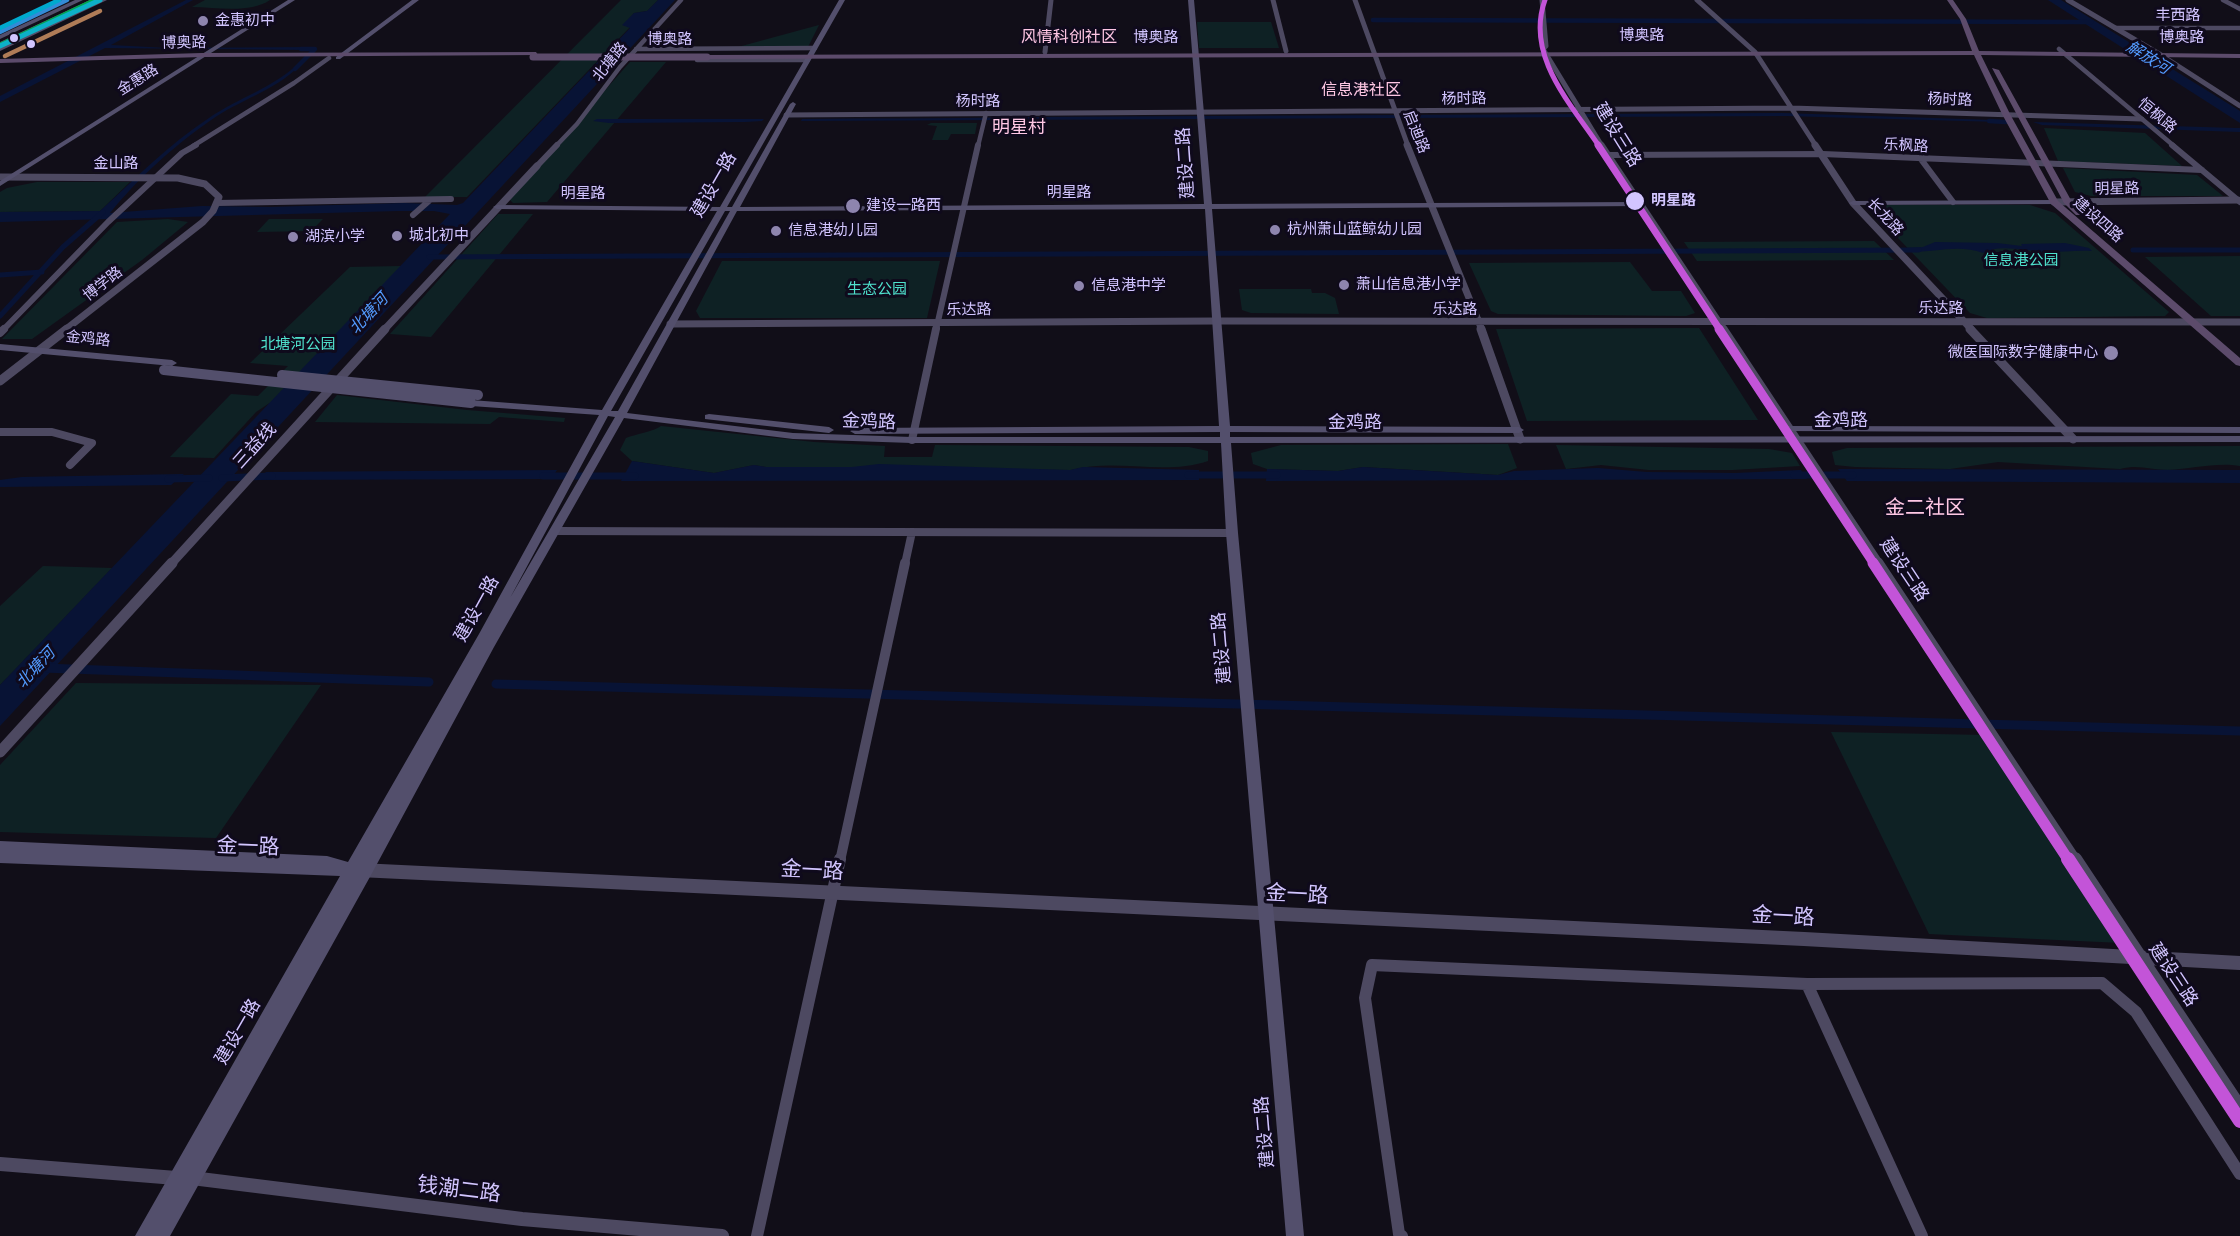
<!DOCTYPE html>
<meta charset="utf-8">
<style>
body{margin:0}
canvas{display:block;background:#110e18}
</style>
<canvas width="2240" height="1236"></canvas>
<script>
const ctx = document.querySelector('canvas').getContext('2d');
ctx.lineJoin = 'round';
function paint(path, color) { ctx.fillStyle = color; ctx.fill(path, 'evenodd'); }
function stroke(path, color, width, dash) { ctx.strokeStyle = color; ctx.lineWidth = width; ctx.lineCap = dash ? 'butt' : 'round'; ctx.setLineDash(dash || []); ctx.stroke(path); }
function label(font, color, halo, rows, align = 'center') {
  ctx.font = font + ' "Noto Sans","Noto Sans SC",sans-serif'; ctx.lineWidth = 6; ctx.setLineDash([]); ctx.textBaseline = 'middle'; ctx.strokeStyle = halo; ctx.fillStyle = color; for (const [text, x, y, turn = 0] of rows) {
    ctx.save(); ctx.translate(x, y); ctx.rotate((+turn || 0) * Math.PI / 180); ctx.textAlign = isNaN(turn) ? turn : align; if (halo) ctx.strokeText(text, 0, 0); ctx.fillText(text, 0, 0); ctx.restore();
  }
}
const green = new Path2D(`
 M205 0H270C249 14 217 7 192 7Z
 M621 0H658L647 11 634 13 623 25 630 27 467 197H425Z
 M1197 22H1271L1279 48H1199Z
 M819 25 808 47H738Z
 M630 62H666L547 202 513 203 509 199Z
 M931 123H977L975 134H951L948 140H932L937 126 927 125Z
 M2044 128 2145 133 2182 166 2058 161Z
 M2063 168 2197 175 2223 196H2091L2075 192Z
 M37 182H130L100 211 0 212V192L7 188Z
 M1875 205H2030L2055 213 2169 312 2165 316 1987 318 1970 313 1874 213Z
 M498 214H533L431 337 390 334Z
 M168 219 188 222 142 260 32 339H2L117 222Z
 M269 219H323L311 231 257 232Z
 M1874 241 1894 260 1697 261 1684 242Z
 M2240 256V316H2211L2145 257Z
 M722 261H940L927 318H700L696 311Z
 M1630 262 1652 291H1681L1695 313 1686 316 1498 314 1491 311 1469 263Z
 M402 266 271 402 256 412 214 458 170 457 231 394 258 396 288 366 250 363 350 267Z
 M1239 289H1311L1312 293H1325L1335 298 1339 314 1251 313 1242 310Z
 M1699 328 1758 420 1527 421 1496 329Z
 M337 395 467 410 565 418 564 422 499 417 490 424 315 422Z
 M661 426 814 442 885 446 884 457H932L935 445 1189 447 1208 451V461C1164 476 1116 458 1071 470L766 467 754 465 714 473 632 461 620 450 626 438C636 434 655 431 661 426Z
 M1508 444 1517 468 1498 475 1363 467 1338 471 1267 469 1253 464 1251 453 1281 445Z
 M1556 445 1769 449 1792 453 1800 466 1732 470H1649L1601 465 1566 469Z
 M2240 446V466C2217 462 2191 469 2168 470 2150 470 2139 464 2120 469L1998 462 1950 469 1855 467 1835 465 1832 452 1847 448Z
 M43 566 112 568 0 685V606Z
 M76 683 321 685 216 838 0 832V765Z
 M1831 732 1985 735 2122 943 1929 934Z`);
const water = new Path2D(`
 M186 0H193L111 45 168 48 315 47 312 50 105 48 0 102V96Z
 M658 0H675L0 726V685L450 214 434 211H398L0 222V212L100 211C135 179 169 144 209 118 238 98 275 87 300 62H303C280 88 245 98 217 116 178 142 139 177 110 213L202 206 270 207 404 203 457 205 463 203 630 28 622 25 634 13 647 11Z
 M2048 0H2061L2240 111V123Z
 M1782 113 1994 120 2000 122 1786 116 801 121 802 119C875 118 948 119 1022 117Z
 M597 119H764L762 121 745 122 609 123 593 121Z
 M2033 122 2236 128H2240V132L2042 125Z
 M1935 242 1997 243 2022 246 2021 244 2065 243 2089 248 2092 251C2077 250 2063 252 2048 252 2028 252 2001 243 1983 253 1960 244 1935 252 1911 252L1907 248 1923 247Z
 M632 461 714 473 754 465 766 467H852L879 464 1070 470 1083 467 1199 470V480L621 481Z
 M1363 467 1498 475 1514 471 1598 468 1647 472 1735 473 1801 470 1807 479 1266 481 1267 469 1338 471Z
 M1838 469 2240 470V483L1847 481Z
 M557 470 551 479 259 480 266 472Z
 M184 474 171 485 0 487V480L22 477Z`);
const canalFar3 = new Path2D(`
 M1373 20 2091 22
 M295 69 315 49H301
 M1989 121 2006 122`);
const canalFar2 = new Path2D(`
 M2133 250H2240
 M429 257 1919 250
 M0 275 42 272
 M0 316 63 247 103 212`);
const canalFar1 = new Path2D(`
 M1188 475H1277
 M1794 475H1853
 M543 476H635
 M222 478 272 476
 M168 479 209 478`);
const canal = new Path2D(`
 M43 668 429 682
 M496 684 2240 731`);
const minorFar4 = new Path2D(`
 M2223 0 2240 9
 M2115 28H2240
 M636 49 815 48
 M2059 49 2174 146
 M697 60H808
 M193 146 294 83 329 58
 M556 146 577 124 620 67 681 0
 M978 146 986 113`);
const minorFar3 = new Path2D(`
 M2172 145 2240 202
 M1608 155 1823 154 2202 170
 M1920 158 1953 202
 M537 166 557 145
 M217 203 451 199
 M413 215 430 200
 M3 330 108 222 182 153 196 145
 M936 330 978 145`);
const minorFar2 = new Path2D(`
 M0 333 4 329
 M0 432H52L92 443 70 465
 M912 440 936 329
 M555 531 1232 533
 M905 564 912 532`);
const minorFar1 = new Path2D(`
 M840 861 905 563`);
const minor = new Path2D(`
 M1807 984 1922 1236
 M757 1236 840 859
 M1402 1236 1399 1234 1365 998 1372 965 1807 984 2102 983 2136 1012 2240 1174`);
const tertiaryFar4 = new Path2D(`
 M1273 0 1286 51
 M1355 0 1408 146
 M1542 0 1546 46 1543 49 1602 146
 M1697 0 1755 52 1816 146
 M2068 0 2161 55 2240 106
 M1045 52 1051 0
 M786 115 1791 108 2142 119`);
const tertiaryFar3 = new Path2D(`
 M1407 145 1482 330
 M1601 145 1724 330
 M1815 145 1853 203 1972 330
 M0 177 178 178 205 184 219 197 213 211 203 222 65 330
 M2054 202 2238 200
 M670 324 1216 321 2240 322
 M384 330 537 166`);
const tertiaryFar2 = new Path2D(`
 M1481 329 1520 439
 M1723 329 1879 564
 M1970 329 2073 439
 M0 381 67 329
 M171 564 385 329`);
const tertiaryFar1 = new Path2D(`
 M1878 563 2076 861
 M0 752 172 563`);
const tertiary = new Path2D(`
 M2075 859 2240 1108
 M359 870 1804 939 2240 963
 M0 1164 176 1178
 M192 1178 522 1219 722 1236`);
const secondary = new Path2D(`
 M75 0H83L0 39V35Z
 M99 0H107L0 51V47Z
 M288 0H295L0 186V181Z
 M412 0H419L340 59H336V57Z
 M839 0H845L727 207H732L790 104 793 102 796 104 740 207 1204 204 1188 0H1194L1212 204 1641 202 1645 204 1641 206 1212 209 1230 426 1519 427 1524 430 1519 433 1230 432V437L2240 436V442L1231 443 1238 533 1304 1236H1286L1226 533 1221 443H912L793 439 624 418 494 647 371 875 170 1236H135L340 876 0 863V841L327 856 348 862 479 634 599 415 471 406 466 403 471 400 602 410 717 211 497 209 493 207 497 205 720 207ZM1205 209 1219 426 855 428 850 431 855 434 1220 432V437H912L793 433 627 413 737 211ZM725 211H730L618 411H611ZM608 416 615 417 510 598Z
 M2054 200 2058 202 2057 204 1853 205 1849 203 1853 201Z
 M0 344 172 360 177 363 172 366 0 350Z
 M709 414 829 427 834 430 829 433 705 419V415Z
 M1788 426 2240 427V433L1784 431V427Z`);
const primary = new Path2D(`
 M90 0H98L0 47V42Z
 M1947 0H1953L1966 19 1979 51 2240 54V58L1981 55 2010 114 2058 201 2240 358V366L2236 365 2051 204 2002 114 1974 55 707 59 704 57 707 55 1972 51 1960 19Z
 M536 52 538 55 202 57 0 63V59L202 53Z
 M1992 68 1999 70 2072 202 2082 211V215H2076L2064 203Z`);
const secondaryBridge = new Path2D(`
 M164 370 471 403
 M282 375 478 395`);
const primaryBridge = new Path2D(`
 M533 57H707`);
const bus1 = new Path2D(`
 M0 45 95 0`);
const bus2 = new Path2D(`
 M5 56 100 11`);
const bus3 = new Path2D(`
 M0 32 67 0`);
const bus4 = new Path2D(`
 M0 28 59 0`);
const metro1Far4 = new Path2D(`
 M1545 0C1525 55 1570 103 1599 146`);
const metro1Far3 = new Path2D(`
 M1598 145 1720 330`);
const metro1Far2 = new Path2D(`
 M1719 329 1874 564`);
const metro1Far1 = new Path2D(`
 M1873 563 2069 861`);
const metro1 = new Path2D(`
 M2068 859 2240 1121`);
const metro2 = new Path2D(`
 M0 46 100 0`);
const markers = [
 [203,21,6,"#8e85ae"],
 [14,38,5,"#d2c5ff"],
 [31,44,5,"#d2c5ff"],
 [1635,201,10,"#d2c5ff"],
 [853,206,8,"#8e85ae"],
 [1275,230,6,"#8e85ae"],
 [776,231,6,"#8e85ae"],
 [397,236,6,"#8e85ae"],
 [293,237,6,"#8e85ae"],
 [1344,285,6,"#8e85ae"],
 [1079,286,6,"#8e85ae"],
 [2111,353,8,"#8e85ae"]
];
const farStreetnames = [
 ["丰西路",2178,16],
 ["博奥路",1642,36],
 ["博奥路",1156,38],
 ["博奥路",2182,38],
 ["博奥路",670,40],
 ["博奥路",184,43,-1],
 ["北塘路",610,62,-51],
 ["金惠路",138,80,-32],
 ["杨时路",1464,99,-1],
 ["杨时路",1950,100,2],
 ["杨时路",978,102],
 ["恒枫路",2157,116,40],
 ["启迪路",1416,132,68],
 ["乐枫路",1906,146,3],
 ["金山路",116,164],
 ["明星路",2117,189,-1],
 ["明星路",1069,193],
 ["明星路",583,194],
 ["长龙路",1885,217,47],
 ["建设四路",2098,220,41],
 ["博学路",103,284,-38],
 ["乐达路",1941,309],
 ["乐达路",969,310,-1],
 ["乐达路",1455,310],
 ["金鸡路",88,339,6]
];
const farPoinames = [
 ["金惠初中",215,21],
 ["建设一路西",866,206],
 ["杭州萧山蓝鲸幼儿园",1287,230],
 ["信息港幼儿园",788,231],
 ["城北初中",409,236],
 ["湖滨小学",305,237],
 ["萧山信息港小学",1356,285],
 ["信息港中学",1091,286],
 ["微医国际数字健康中心",2098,353,"right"]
];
const farStopnames = [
 ["明星路",1651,201]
];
const farParknames = [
 ["信息港公园",2021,261],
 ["生态公园",877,290],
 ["北塘河公园",298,345]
];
const farNeighbourhoodnames = [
 ["风情科创社区",1069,37],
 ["信息港社区",1361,90]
];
const farWaternames = [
 ["解放河",2148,58,32],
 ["北塘河",369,314,-47],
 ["北塘河",36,668,-47]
];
const farQuarternames = [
 ["明星村",1019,128]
];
const streetNames = [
 ["建设三路",1617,135,58],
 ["建设二路",1186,163,-94],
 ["建设一路",714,185,-60],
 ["金鸡路",1841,421],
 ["金鸡路",869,422,2],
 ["金鸡路",1355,423],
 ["三益线",255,446,-48],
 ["建设三路",1904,570,56],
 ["建设一路",477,609,-61],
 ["建设二路",1222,648,-95],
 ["建设三路",2173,975,56],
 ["建设一路",238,1032,-60],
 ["建设二路",1265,1132,-95]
];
const neighbourhoodNames = [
 ["金二社区",1925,508]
];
const nearStreetnames = [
 ["金一路",248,847,2],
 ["金一路",812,871,3],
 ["金一路",1297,895,3],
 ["金一路",1783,917,3],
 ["钱潮二路",459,1190,7]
];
paint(green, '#0e2124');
paint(water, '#081335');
stroke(canalFar3, '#081335', 4.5);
stroke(canalFar2, '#081335', 5);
stroke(canalFar1, '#081335', 7);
stroke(canal, '#081335', 9);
stroke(minorFar4, '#4d4961', 4.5);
stroke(minorFar3, '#4d4961', 6);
stroke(minorFar2, '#4d4961', 8);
stroke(minorFar1, '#4d4961', 10);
stroke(minor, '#4d4961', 12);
stroke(tertiaryFar4, '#4d4961', 5);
stroke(tertiaryFar3, '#4d4961', 7);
stroke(tertiaryFar2, '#4d4961', 9);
stroke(tertiaryFar1, '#4d4961', 11);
stroke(tertiary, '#4d4961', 14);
paint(secondary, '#534f6c');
paint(primary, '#5c4b6b');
stroke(secondaryBridge, '#534f6c', 10);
stroke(primaryBridge, '#5c4b6b', 7);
stroke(bus1, '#00a651', 4.5);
stroke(bus2, '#b07c57', 4.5);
stroke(bus3, '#338bd7', 4.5);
stroke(bus4, '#00a9ce', 4.5);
stroke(metro1Far4, '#c354d8', 5);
stroke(metro1Far3, '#c354d8', 7);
stroke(metro1Far2, '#c354d8', 9);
stroke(metro1Far1, '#c354d8', 11);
stroke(metro1, '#c354d8', 14);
stroke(metro2, '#0db0c8', 5);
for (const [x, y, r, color] of markers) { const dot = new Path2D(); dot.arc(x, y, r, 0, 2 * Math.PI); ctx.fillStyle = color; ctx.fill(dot); stroke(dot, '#0f0a1c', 2); }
label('15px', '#d2c5ff', '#0f0a1c', farStreetnames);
label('15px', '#d2c5ff', '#0f0a1c', farPoinames, 'left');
label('bold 15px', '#d2c5ff', '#0f0a1c', farStopnames, 'left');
label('15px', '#4fe1cd', '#0f0a1c', farParknames);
label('16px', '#ffc7e4', '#0f0a1c', farNeighbourhoodnames);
label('italic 16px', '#539bff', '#0f0a1c', farWaternames);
label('18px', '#ffc7e4', '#0f0a1c', farQuarternames);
label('18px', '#d2c5ff', '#0f0a1c', streetNames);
label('20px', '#ffc7e4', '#0f0a1c', neighbourhoodNames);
label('21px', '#d2c5ff', '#0f0a1c', nearStreetnames);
</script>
